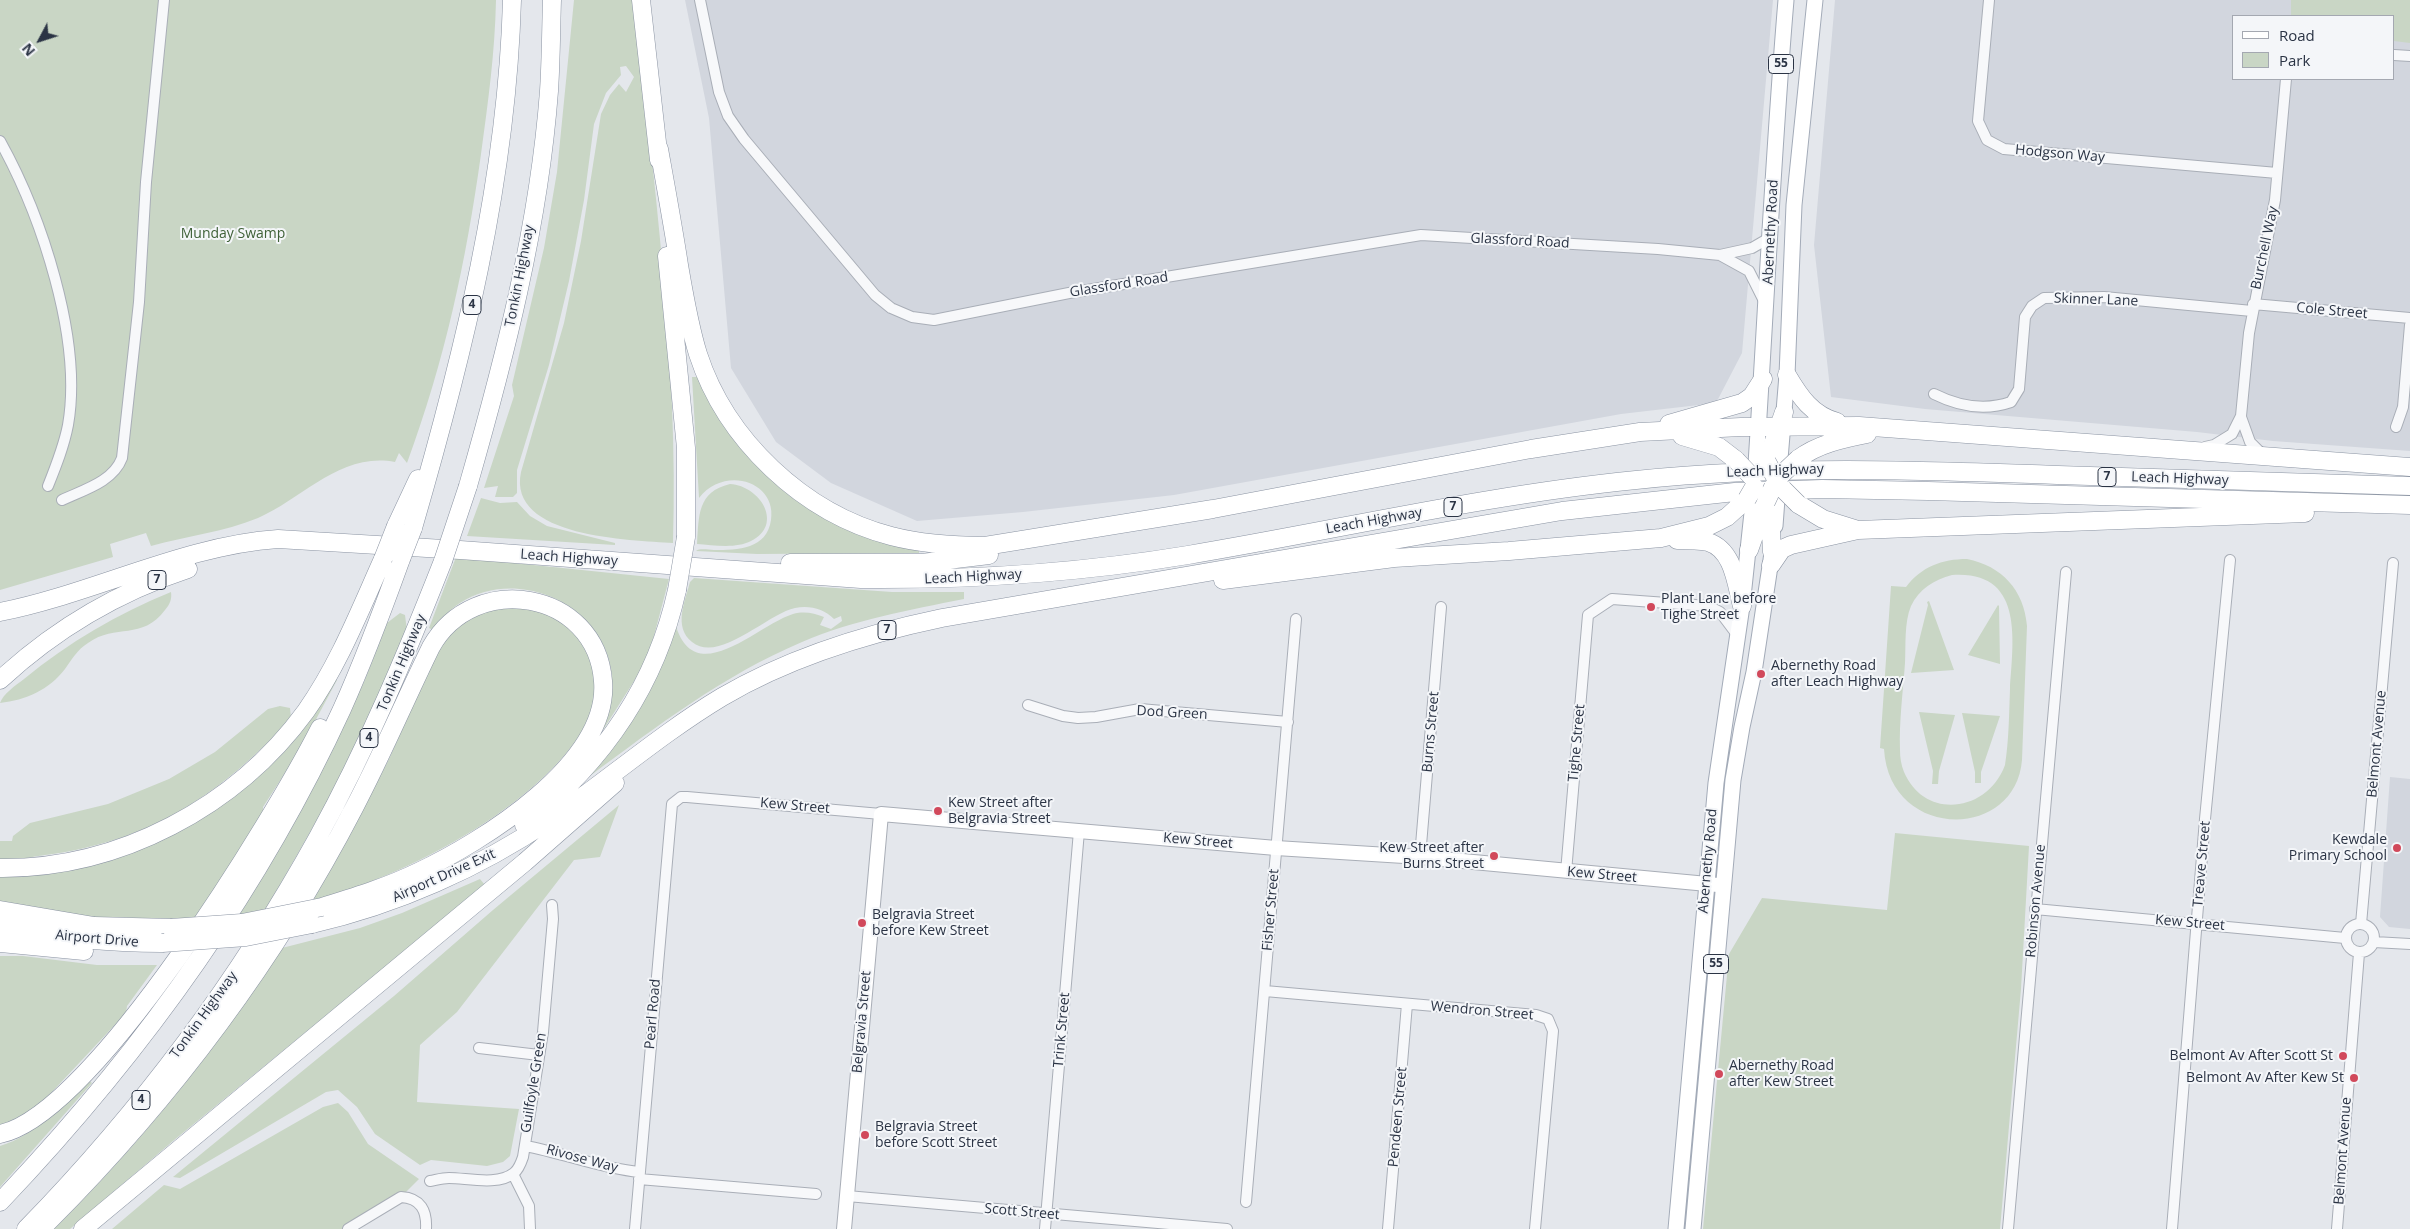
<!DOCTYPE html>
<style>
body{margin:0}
#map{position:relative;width:2410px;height:1229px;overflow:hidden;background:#e4e7ec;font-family:"Open Sans",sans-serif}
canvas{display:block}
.legend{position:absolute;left:2232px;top:15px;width:162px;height:65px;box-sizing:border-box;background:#f4f6f9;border:1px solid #a4a8b1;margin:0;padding:6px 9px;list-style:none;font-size:15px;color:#2b3445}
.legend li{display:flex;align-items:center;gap:10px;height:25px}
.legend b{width:25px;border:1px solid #a4a8b1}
.north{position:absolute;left:15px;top:15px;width:50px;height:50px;-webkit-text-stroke:4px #f4f6f9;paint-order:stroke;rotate:230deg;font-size:14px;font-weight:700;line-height:20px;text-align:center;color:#2b3445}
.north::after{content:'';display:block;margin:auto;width:18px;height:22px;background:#2b3445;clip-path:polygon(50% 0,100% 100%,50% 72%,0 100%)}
</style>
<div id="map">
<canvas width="2410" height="1229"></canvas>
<ul class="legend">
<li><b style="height:6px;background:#fff"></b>Road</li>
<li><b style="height:14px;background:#c9d6c5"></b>Park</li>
</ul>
<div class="north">N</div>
</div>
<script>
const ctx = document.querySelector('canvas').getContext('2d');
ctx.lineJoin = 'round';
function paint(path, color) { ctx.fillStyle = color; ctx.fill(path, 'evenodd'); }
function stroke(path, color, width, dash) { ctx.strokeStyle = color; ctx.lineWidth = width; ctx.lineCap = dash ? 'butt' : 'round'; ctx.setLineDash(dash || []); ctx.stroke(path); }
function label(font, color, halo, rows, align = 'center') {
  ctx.font = font + ' "Open Sans",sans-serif'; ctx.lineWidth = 4; ctx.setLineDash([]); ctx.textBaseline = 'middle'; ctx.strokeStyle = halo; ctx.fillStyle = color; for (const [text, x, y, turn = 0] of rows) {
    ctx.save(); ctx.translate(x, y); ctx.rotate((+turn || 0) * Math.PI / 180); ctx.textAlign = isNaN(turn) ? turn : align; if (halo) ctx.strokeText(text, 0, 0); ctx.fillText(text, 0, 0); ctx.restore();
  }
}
const built = new Path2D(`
 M685 0H1773L1742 353 1716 403 1621 414 1174 495 1023 512 917 521 831 483 776 442 731 368 709 118Z
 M1835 0H2410V451L2273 441 2197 432 1925 409 1831 397 1814 245ZM2234 16H2394V79H2234Z
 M2390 777 2410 779V929L2389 927 2380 917Z`);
const green = new Path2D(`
 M0 0H496C495 52 488 103 481 154 466 262 445 360 407 463L399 453 395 462C340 452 304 498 258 518 224 532 186 536 151 546L146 533 110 544 113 557 0 590Z
 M574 0H635C653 180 679 362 673 543 631 540 507 538 521 472L564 323 581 241 601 114 610 95 619 84 626 92 634 77 626 66 620 67 621 75 606 93 594 124 584 200 569 281 549 365 517 470V493L513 497H495L498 486 484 488 514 396 512 385 544 248 557 172Z
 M2291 0H2410V43L2394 41V16H2291Z
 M692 377H701L773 476 919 548V553L757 554 696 551C700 548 708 550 714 550 738 550 767 549 771 520 777 481 724 465 699 498Z
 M730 484C761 486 784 525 751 541 736 549 713 545 697 544 699 516 697 492 730 484Z
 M481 498 500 503 517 502 530 516 547 526 615 543V545L467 536Z
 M456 557 669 579 654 636 643 667 603 730 601 729C607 712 613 695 612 677 607 606 519 565 460 603 449 610 441 620 433 630L429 628Z
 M1967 559C2002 566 2024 590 2027 626L2022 760C2015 842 1889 840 1884 749L1880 748 1891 586 1906 587C1921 567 1942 559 1967 559ZM1952 575C2025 570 2013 641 2010 689 2009 714 2009 740 2005 765 1988 812 1925 821 1904 772 1901 765 1900 757 1900 750 1899 721 1903 692 1905 663 1906 645 1904 623 1911 606 1919 589 1934 580 1952 575Z
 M694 578 892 592H964V599C909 610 853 620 802 642 724 675 657 726 590 776L588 774 675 623C694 692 757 625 793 614 804 611 814 613 824 617L820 625 831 629 842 621 841 616 834 619C824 609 810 605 795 608 767 614 719 664 692 642 673 627 685 601 690 582Z
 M171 592C172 599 170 604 165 610 142 641 116 623 88 643 77 650 72 659 65 669 49 690 26 700 0 703 3 694 16 685 24 679 69 642 117 614 171 592Z
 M1929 601 1954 670 1911 673 1928 605 1927 602Z
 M526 605C536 609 560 616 567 623 575 631 591 654 595 664 597 669 597 700 595 705 562 797 401 880 310 901L359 817 389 759 429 668 447 635 474 612Z
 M1998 605 1999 606 2000 664 1968 655Z
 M400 613 405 615 407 631 382 690 334 790 265 911 237 915 339 731 364 682 387 623Z
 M331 678 337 680 298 753 263 807V814L196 919 92 917 0 901V874L203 815Z
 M280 706 290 708 291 718C222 794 149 842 45 855 30 857 15 861 0 860V841H12L13 836 30 823 108 804 169 779 215 752 268 709Z
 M1919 712 1955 715 1939 771 1938 784H1932L1933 771Z
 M1962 713 2000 716 1981 772V783H1975V772Z
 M619 805 600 857 574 860 457 1012 420 1045 417 1102 519 1109 510 1156 503 1162 487 1166 431 1160 420 1165 375 1134 357 1107 338 1090 326 1092 180 1178 173 1177 394 996 493 910Z
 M1895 833 2029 846 2021 989 2000 1229H1703L1729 954 1762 898 1887 910Z
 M480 879 485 885 173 1141 70 1229H54C140 1144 216 1050 282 948L360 928 402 913Z
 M0 956H23L97 965H157L127 1006 126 1013 51 1093 34 1109 0 1126Z
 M87 1079 92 1083 0 1187V1146C35 1136 62 1103 87 1079Z
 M338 1103 348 1112 368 1144 419 1179 401 1197 348 1229H112L164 1185 180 1189 323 1107Z`);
const street = new Path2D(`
 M700 0 719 92 728 116 744 139 875 295 891 308 912 317 934 320 1069 293 1421 235 1658 249 1720 255 1752 248 1771 237
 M1989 0 1978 121 1987 140 2004 149 2277 173
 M2394 55 2410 56
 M0 141C41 215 83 339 68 425 64 446 56 466 48 486
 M1720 255 1749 271 1764 301
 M2253 304 2410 318
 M1934 394C1958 406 1985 411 2011 402L2019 389 2025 317 2032 306 2044 298 2104 297 2252 311
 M2241 417 2250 442 2263 455
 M2396 427 2403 407 2410 325
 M2205 447 2214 445 2232 434 2241 416 2249 333 2275 200 2286 79
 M62 500C83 490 113 482 122 458L139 302 146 182 164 0
 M1028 705 1063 716 1078 718 1096 717 1140 709 1288 722
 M1420 857 1441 607
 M1566 872 1588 615 1612 599 1708 606 1720 612 1738 636
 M2035 909 2345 938
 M2346 938a14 14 0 1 1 28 0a14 14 0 1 1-28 0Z
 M2361 924 2393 563
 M2374 942 2410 944
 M1265 991 1536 1015 1548 1019 1553 1031 1535 1229
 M479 1048 539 1055
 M525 1146C564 1153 599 1168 639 1172
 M513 1174 529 1206 530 1229
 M639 1179 816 1194
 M430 1181C436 1180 442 1178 449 1178 467 1178 498 1186 514 1173 519 1169 521 1163 523 1157L543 1032 553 919 552 905
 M847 1196 1227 1229
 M1246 1202 1296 619
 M348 1229 401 1197C421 1198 427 1211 426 1229
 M635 1229 672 804 681 797H687L881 814
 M1045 1229 1079 831
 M1388 1229 1407 1004
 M2008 1229 2066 572
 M2172 1229 2205 819 2230 560
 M2337 1229 2359 953`);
const secondary = new Path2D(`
 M844 1229 881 814 1276 848 1420 857 1718 885`);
const primary = new Path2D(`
 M1780 459 1787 375 1794 205 1815 0
 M1756 464C1766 309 1773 154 1786 0
 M1775 526 1777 499
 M1676 1229 1716 783 1742 606 1754 494
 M1693 1229 1733 780 1742 727 1754 672 1772 553`);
const highway = new Path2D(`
 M641 0 659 160
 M659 149C666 188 673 226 679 265 684 294 689 325 698 354 726 440 803 513 891 536 922 544 953 546 985 546L1213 509 1531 449 1640 432 1741 427 1859 426 2410 467
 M667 256 686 448V537
 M1787 375C1800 397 1812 415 1837 422
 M1669 424 1742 403 1752 396 1763 379
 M1682 436 1719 447 1736 460
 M1798 459C1818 444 1842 439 1867 434
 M1764 470 1784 412
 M468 486C505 357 539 225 549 91 551 61 551 30 552 0
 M1765 500 1770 513 1772 552
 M1798 504 1823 519 1855 529
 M396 526 418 479
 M413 528C463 356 507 180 512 0
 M1677 540C1687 540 1698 540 1708 542 1734 550 1736 584 1742 606
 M1749 550 1766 502
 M790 563H922L989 555
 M1771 565 1782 549 1791 545 1858 530 2305 513
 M1223 580 1394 558 1509 551 1661 538 1709 526 1727 517 1747 499
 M0 612C92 594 185 545 278 539L460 550 861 579C971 580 1079 573 1188 555 1337 530 1485 495 1636 480 1777 465 1917 470 2058 475 2175 479 2293 482 2410 486
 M0 680C54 630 118 592 188 569
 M524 825C601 764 656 686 677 590
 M0 868C119 869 236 807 306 711 339 664 360 610 383 559
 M0 910 94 926 171 928
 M312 924C396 905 479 868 550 820 608 780 662 733 722 697 790 657 865 634 942 618L1562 511 1735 492 1822 489 1928 491 2410 505
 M0 926C54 937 107 943 162 943
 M0 943 84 951
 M0 1134C94 1115 275 816 320 728
 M0 1202C138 1057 258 892 342 709 364 660 383 609 401 559
 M26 1229C140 1112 239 980 318 837 367 748 406 655 443 561
 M41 1229C166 1105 273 964 354 808 382 755 405 700 431 647 474 570 596 590 603 681 610 763 482 842 418 872 387 887 354 897 322 907
 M83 1229 525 862 615 783`);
const highwayBridge = new Path2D(`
 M1736 460 1752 477
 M1767 462 1775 477
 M1781 475 1798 459
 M1783 489 1798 504
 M1747 499 1754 487
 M1766 502 1773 487
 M383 559 396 526
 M401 559 413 528
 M443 561 468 486
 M677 590 686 537
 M171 928 242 923 322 907
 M162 943 246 937 312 924`);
const markers = [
 [1651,607,5,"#d1495b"],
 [1761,674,5,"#d1495b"],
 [938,811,5,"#d1495b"],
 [2397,848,5,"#d1495b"],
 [1494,856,5,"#d1495b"],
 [862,923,5,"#d1495b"],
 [2343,1056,5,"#d1495b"],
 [1719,1074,5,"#d1495b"],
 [2354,1078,5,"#d1495b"],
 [865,1135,5,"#d1495b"]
];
const shields = [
 [1781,64,25],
 [472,305,18],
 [2107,477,18],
 [1453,507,18],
 [157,580,18],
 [887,630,18],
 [369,738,18],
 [1716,964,25],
 [141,1100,18]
];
const shieldNames = [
 ["55",1781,64],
 ["4",472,305],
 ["7",2107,477],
 ["7",1453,507],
 ["7",157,580],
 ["7",887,630],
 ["4",369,738],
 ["55",1716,964],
 ["4",141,1100]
];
const streetNames = [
 ["Hodgson Way",2060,154,5],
 ["Abernethy Road",1771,232,-87],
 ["Glassford Road",1520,241,3],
 ["Burchell Way",2265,248,-78],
 ["Tonkin Highway",520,276,-79],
 ["Glassford Road",1119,285,-9],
 ["Skinner Lane",2096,300,2],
 ["Cole Street",2332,311,5],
 ["Leach Highway",1775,471,-2],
 ["Leach Highway",2180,479,2],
 ["Leach Highway",1374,521,-10],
 ["Leach Highway",569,558,4],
 ["Leach Highway",973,577,-3],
 ["Tonkin Highway",402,663,-67],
 ["Dod Green",1172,713,3],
 ["Burns Street",1431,732,-85],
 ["Tighe Street",1577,743,-85],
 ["Belmont Avenue",2377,744,-85],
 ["Kew Street",795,806,5],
 ["Kew Street",1198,841,5],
 ["Abernethy Road",1708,861,-85],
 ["Treave Street",2202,864,-85],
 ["Kew Street",1602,875,5],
 ["Airport Drive Exit",444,876,-24],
 ["Robinson Avenue",2036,901,-85],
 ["Fisher Street",1271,910,-85],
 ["Kew Street",2190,923,5],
 ["Airport Drive",97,939,5],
 ["Wendron Street",1482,1011,5],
 ["Pearl Road",653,1014,-85],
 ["Tonkin Highway",204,1015,-54],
 ["Belgravia Street",862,1022,-85],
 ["Trink Street",1062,1030,-85],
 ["Guilfoyle Green",534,1083,-81],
 ["Pendeen Street",1398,1117,-85],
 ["Belmont Avenue",2343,1151,-86],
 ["Rivose Way",582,1159,15],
 ["Scott Street",1022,1212,5]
];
const parkNames = [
 ["Munday Swamp",233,234]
];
const poiNames = [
 ["Plant Lane before",1661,599],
 ["Tighe Street",1661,615],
 ["Abernethy Road",1771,666],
 ["after Leach Highway",1771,682],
 ["Kew Street after",948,803],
 ["Belgravia Street",948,819],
 ["Kewdale",2387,840,"right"],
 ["Primary School",2387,856,"right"],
 ["Kew Street after",1484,848,"right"],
 ["Burns Street",1484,864,"right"],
 ["Belgravia Street",872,915],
 ["before Kew Street",872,931],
 ["Belmont Av After Scott St",2333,1056,"right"],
 ["Abernethy Road",1729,1066],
 ["after Kew Street",1729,1082],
 ["Belmont Av After Kew St",2344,1078,"right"],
 ["Belgravia Street",875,1127],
 ["before Scott Street",875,1143]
];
paint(built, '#d2d6de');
paint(green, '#c9d6c5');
stroke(street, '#a9aeb7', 12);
stroke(secondary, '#a9aeb7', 16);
stroke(primary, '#a3abb8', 17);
stroke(highway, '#8b94a3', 19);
stroke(street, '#f7f8fa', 10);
stroke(secondary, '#fff', 14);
stroke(primary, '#fff', 15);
stroke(highway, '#fff', 18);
stroke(highwayBridge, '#8b94a3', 19, []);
stroke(highwayBridge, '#fff', 18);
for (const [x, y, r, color] of markers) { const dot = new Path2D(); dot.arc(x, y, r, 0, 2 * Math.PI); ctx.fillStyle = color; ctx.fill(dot); stroke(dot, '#f4f6f9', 2); }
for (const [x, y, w] of shields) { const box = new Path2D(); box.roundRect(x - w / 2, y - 9.5, w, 19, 4); ctx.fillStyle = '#f4f6f9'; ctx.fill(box); stroke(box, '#2b3445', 1); }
label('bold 12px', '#2b3445', null, shieldNames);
label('14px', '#2b3445', '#f4f6f9', streetNames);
label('14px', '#3f6138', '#f4f6f9', parkNames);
label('14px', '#2b3445', '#f4f6f9', poiNames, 'left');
</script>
